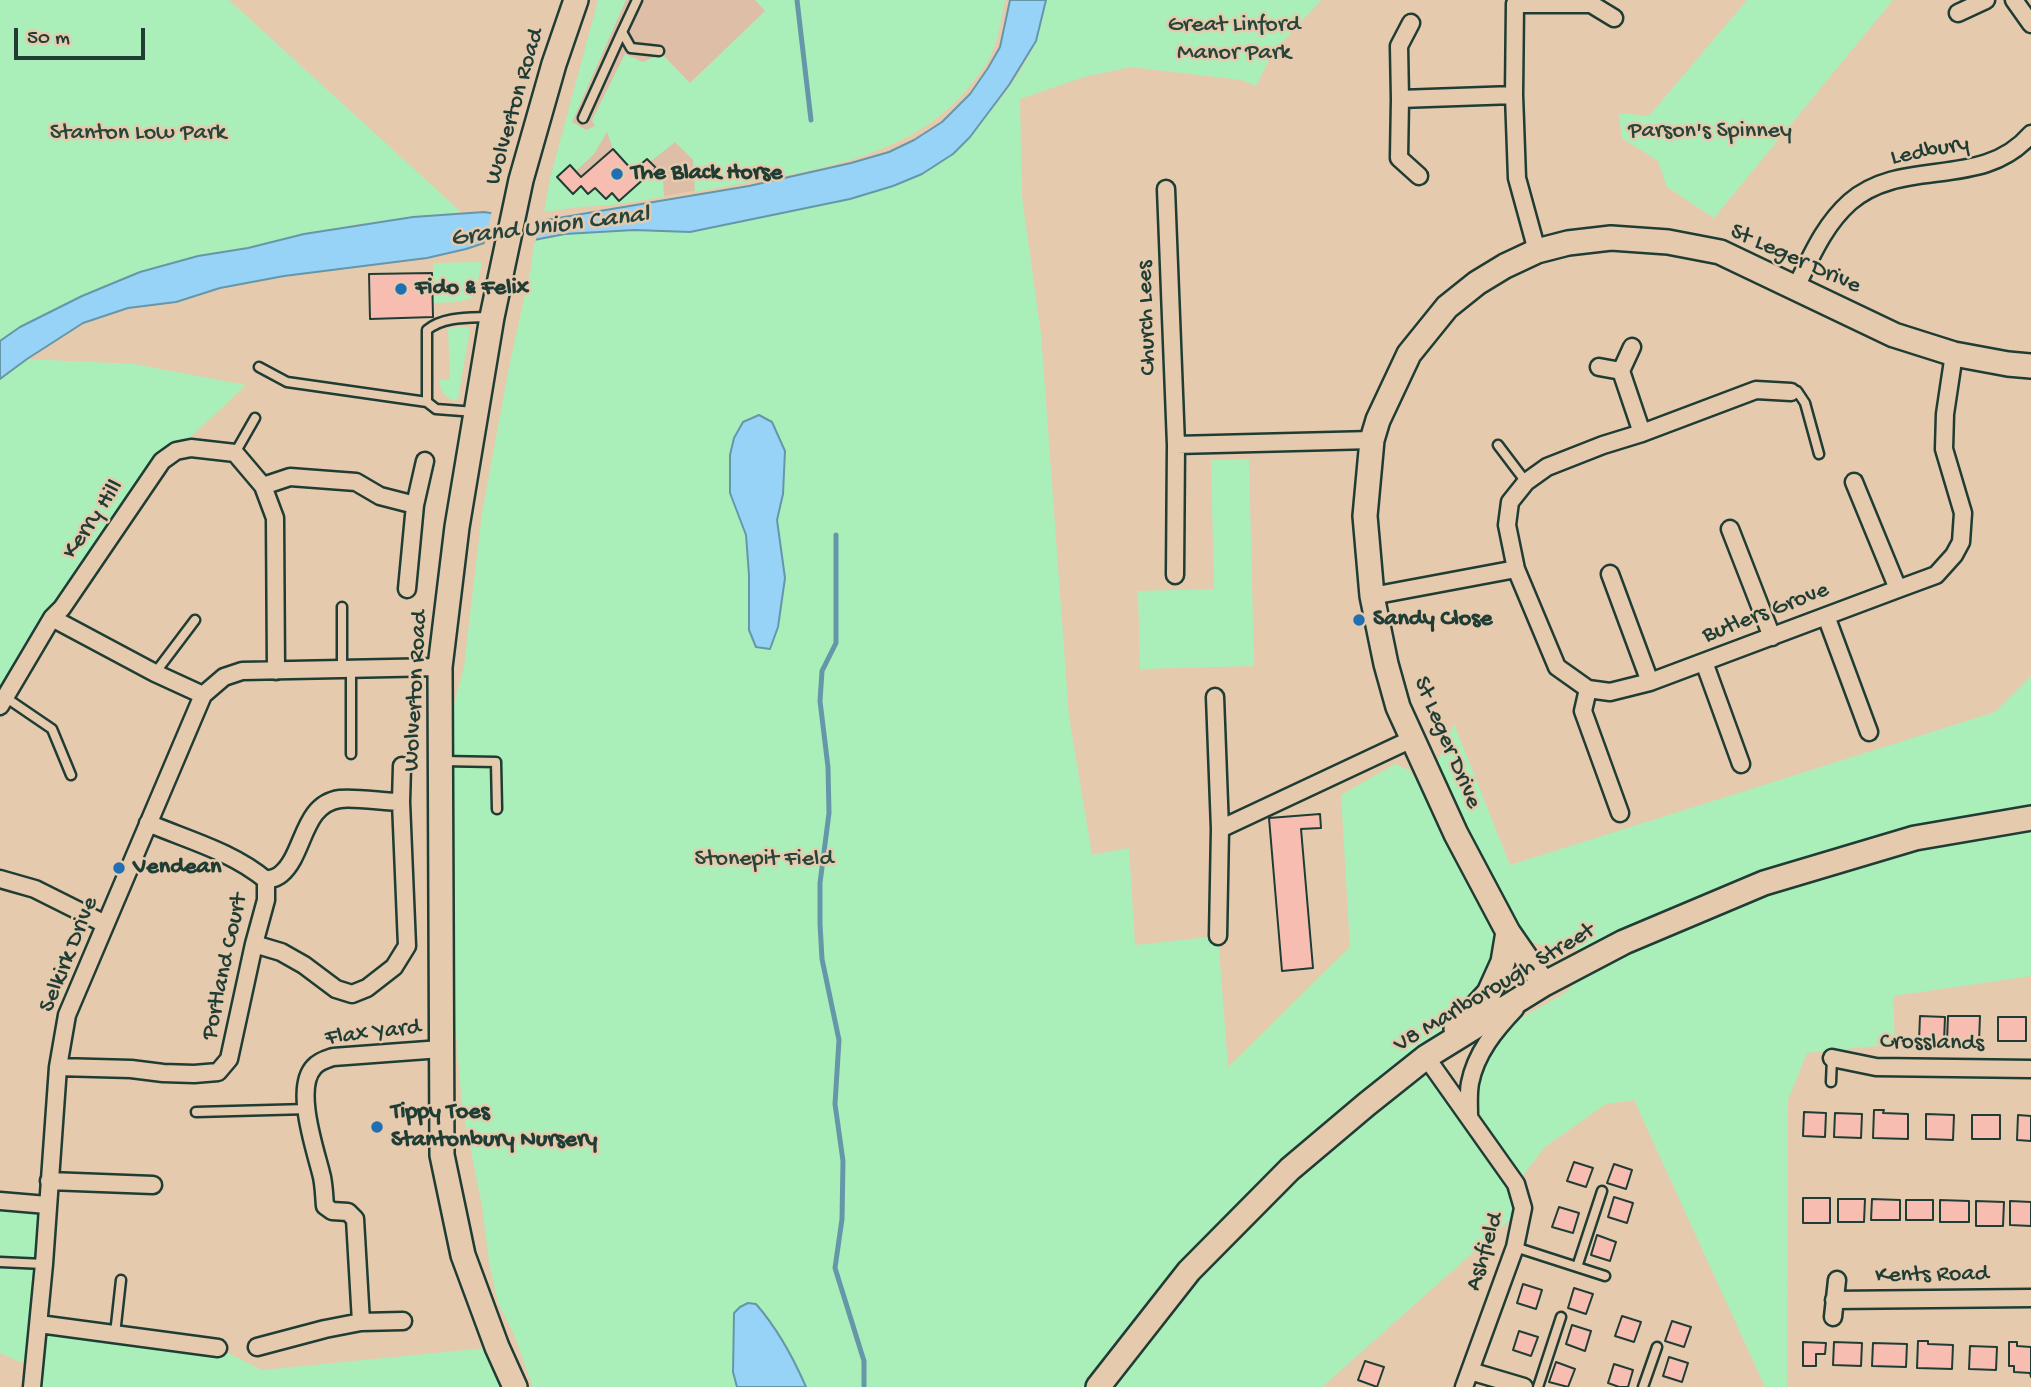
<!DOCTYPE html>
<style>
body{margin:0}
#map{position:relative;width:2031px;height:1387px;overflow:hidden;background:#e6caad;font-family:"Gochi Hand",sans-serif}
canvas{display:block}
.scale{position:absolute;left:14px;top:28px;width:131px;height:32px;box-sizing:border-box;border:4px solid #1f3d34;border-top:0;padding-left:9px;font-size:21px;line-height:24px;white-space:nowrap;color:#1f3d34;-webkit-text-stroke:5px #e6caad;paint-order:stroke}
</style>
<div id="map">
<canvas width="2031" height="1387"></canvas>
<div class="scale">50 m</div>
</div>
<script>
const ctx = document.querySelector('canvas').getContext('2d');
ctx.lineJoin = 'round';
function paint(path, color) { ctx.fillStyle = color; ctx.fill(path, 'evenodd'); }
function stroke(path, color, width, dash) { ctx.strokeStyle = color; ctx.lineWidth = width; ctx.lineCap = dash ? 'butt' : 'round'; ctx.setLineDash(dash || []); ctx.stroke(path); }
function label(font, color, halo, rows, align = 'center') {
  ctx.font = font + ' "Gochi Hand",sans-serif'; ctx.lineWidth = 5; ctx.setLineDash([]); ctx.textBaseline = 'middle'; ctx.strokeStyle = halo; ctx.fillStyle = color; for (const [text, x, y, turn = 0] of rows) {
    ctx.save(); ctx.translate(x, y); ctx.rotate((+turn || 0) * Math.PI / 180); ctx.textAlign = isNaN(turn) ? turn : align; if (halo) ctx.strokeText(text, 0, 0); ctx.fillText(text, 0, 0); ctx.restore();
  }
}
const built = new Path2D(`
 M598 0H808L774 177 612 205 579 207 544 212 550 178Z`);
const green = new Path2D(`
 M0 0H229L461 212 359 224 304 234 248 248 198 256 140 272 0 341Z
 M598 0H626L572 122 586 130 595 126 592 120 625 54 643 62 662 54 690 83 765 11 755 0H1005C1001 19 999 39 990 57 986 66 978 75 972 83 910 165 789 174 695 192L693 160 675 142 650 162 647 159 633 171 613 149 607 132 594 154 576 171 571 166 557 177 572 194 581 186 588 194 595 188 606 199 612 193 619 201 654 170 663 180 664 197 612 205 579 207 544 212 550 178Z
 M1046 0H1321L1272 54 1256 86 1241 80 1131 67 1084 77 1020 99 1022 197 1041 334 1069 717 1092 855 1129 848 1135 945 1218 936 1228 1067 1350 947 1341 795 1395 764 1409 770 1454 832 1435 767 1454 724 1510 865 1995 712 2031 676V976L1893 996 1895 1044 1807 1053 1788 1100 1787 1387H1765L1634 1100 1606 1104 1545 1147 1516 1184 1523 1208 1322 1387H533L513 1332 498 1303 489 1262 482 1206 462 1106 451 970 439 761 464 667 482 513 510 362 531 268 534 240 565 234 652 230 970 137C993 108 1020 77 1035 43 1041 30 1043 14 1046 0ZM1508 932 1559 952 1622 943 1562 995 1492 1034 1470 1084 1468 1115 1426 1057 1503 962Z
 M1747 0H1893L1714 218 1667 187 1658 161 1622 138 1619 113 1649 116Z
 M482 262 474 297 458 302 433 303V263Z
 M455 327H466L470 329 458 399 454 401C443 396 441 391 439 380L450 379 448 329Z
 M27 359 134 364 246 385 176 451 0 706V379Z
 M1249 459 1254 666 1140 669 1138 591 1214 589 1211 460Z
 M0 1201 47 1205 39 1324 218 1348 262 1370 497 1347 515 1387H32L35 1365 18 1361 0 1353Z`);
const water = new Path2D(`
 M1010 0H1046L1036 41 1009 85 970 137 953 154 922 174 893 186 850 199 690 232 634 230 565 234 534 240H493L466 249 427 258 284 276 220 288 176 302 128 308 83 323 27 359 0 379V341L20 327 82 296 140 272 198 256 248 248 304 234 413 217 484 212 540 221 749 186 851 163 889 152 914 140 942 122 970 94 988 68 1000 47Z
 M759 415 772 422 785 451 783 494 777 520 785 578 778 627 770 649 756 647 749 630V575L746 535 730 493V455L734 438 743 422Z
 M748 1303 756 1304C777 1328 793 1357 806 1387H737L733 1372 734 1313 740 1307Z`);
const pier = new Path2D(`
 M492 210 541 217 535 244H493L484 247Z`);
const stream = new Path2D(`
 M797 0 811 120
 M836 535V643L822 671 820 701 828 767 829 813 820 883V924L822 959 839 1040 835 1104 843 1161 842 1219 835 1268 864 1361V1387`);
const building = new Path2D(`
 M613 149 633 171 647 159 656 168 619 201 612 193 606 199 595 188 588 194 581 186 573 194 557 177 570 165 581 177Z
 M432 273 433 317 370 319 369 274Z
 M1320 814 1321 828 1301 829 1313 968 1282 971 1269 818Z
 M1920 1016 1945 1017 1944 1041H1919Z
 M1948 1016H1980L1979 1042 1947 1041Z
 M1998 1017H2026V1041H1998Z
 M1874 1110H1884L1883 1113 1908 1114V1139L1873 1138Z
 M1804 1112 1826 1113 1825 1137 1803 1136Z
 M1835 1113 1862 1114 1861 1138 1834 1137Z
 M1926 1114 1954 1115 1953 1140 1926 1139Z
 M1972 1115H2000V1139H1972Z
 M2018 1115 2031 1116V1141L2017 1140Z
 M1574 1162 1593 1168 1586 1187 1567 1181Z
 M1614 1164 1632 1170 1626 1189 1607 1183Z
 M1614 1197 1633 1203 1627 1223 1608 1217Z
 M1803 1198H1830V1223H1803Z
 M1838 1199H1865L1864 1222H1838Z
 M1872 1199 1900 1200V1220H1871Z
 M1906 1200H1933V1220H1906Z
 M1940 1200 1969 1201V1222H1940Z
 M1976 1201 2004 1202 2003 1226H1976Z
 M2010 1201 2031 1202V1226L2010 1225Z
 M1559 1207 1579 1213 1573 1233 1552 1227Z
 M1597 1235 1616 1242 1610 1261 1591 1255Z
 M1523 1284 1542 1290 1536 1309 1517 1303Z
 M1574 1288 1593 1294 1586 1314 1568 1308Z
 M1622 1316 1641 1322 1634 1342 1615 1336Z
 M1672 1321 1691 1327 1684 1347 1665 1341Z
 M1572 1325 1591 1331 1585 1351 1566 1344Z
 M1519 1331 1538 1337 1531 1356 1513 1350Z
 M1918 1341H1928V1344L1953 1345 1952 1369 1917 1368Z
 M1803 1342 1826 1343 1825 1354H1816V1366H1803Z
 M1834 1342 1862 1343 1861 1366 1833 1365Z
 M2009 1342H2017V1346L2031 1347V1377L2030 1373 2014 1372V1366H2009Z
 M1873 1343 1907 1344 1906 1367 1872 1366Z
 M1970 1346 1997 1347 1996 1370 1969 1369Z
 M1669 1357 1688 1363 1682 1382 1663 1376Z
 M1365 1361 1384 1367 1377 1387 1358 1380Z
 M1556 1362 1575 1369 1568 1387 1549 1382Z
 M1614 1364 1633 1370 1628 1387H1619L1608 1383Z`);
const lane = new Path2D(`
 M637 0 622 32 631 48 659 51
 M583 118 622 32
 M259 367 287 382 427 402
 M1791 392 1797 391 1805 403 1819 454
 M475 412 436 409 427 402V330C444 316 469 318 491 317
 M1498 445 1526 482
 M235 453 255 418
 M342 607V670
 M155 673 195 620
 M5 697 52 729 71 775
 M351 754V669
 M442 761 496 762 497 809
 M1831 1082 1832 1058
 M196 1112 308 1109
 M1515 1247 1605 1276
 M0 1262 44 1264
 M1577 1267 1602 1191
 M115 1334 121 1280
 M1538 1387 1561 1317
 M1643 1387 1657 1347`);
const street = new Path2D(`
 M2014 0 2031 24
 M1958 13 1986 0
 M1514 95 1517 178 1537 251
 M1400 99 1399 46 1411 23
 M1419 176 1399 158 1400 99 1514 95 1515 4H1591L1614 18
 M1166 189 1176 445
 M1796 287C1811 257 1824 225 1850 202 1903 156 1982 191 2031 134
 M1632 347 1621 371 1642 433
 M1599 367 1621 371
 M263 486 290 477 356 482 380 496 415 505 407 589
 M415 505 425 461
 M1730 529 1772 637
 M1516 569 1507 525 1510 502 1526 482 1547 467 1603 445 1642 433 1756 390 1791 392
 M1175 575 1176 445 1372 440
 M1898 589 1936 575 1954 555 1961 542 1963 513 1944 449 1945 414 1954 354
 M1372 596 1516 569 1557 667 1588 689 1610 692 1650 682 1610 574
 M1826 616 1869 732
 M52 618 155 673 203 695
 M1704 662 1741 764
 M1650 682 1898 589 1854 482
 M1588 689 1583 711 1620 813
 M1215 697 1220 829
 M0 706 52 618 62 608 162 461 176 451 191 448 235 453 263 486 275 518 276 671
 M0 879 35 889 105 924
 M266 880C271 879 277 878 281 874 305 854 302 804 340 799 355 797 385 802 401 802
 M1218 936 1220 829 1412 739
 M254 944 281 952 304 965 336 989 352 994 367 988 394 967 407 946 401 802 402 766
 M1426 1057 1516 1184 1523 1208 1515 1247 1464 1387
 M1832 1058 1876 1067 2031 1069
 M58 1067 131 1069 163 1073 194 1074 218 1072 229 1059 254 944 266 900V880C233 852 188 840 148 823
 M1469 1116C1469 1106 1468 1094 1470 1083 1476 1053 1495 1030 1515 1009
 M49 1181 153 1185
 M0 1201 47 1205
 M1834 1300 2031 1298
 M1833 1317 1837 1280
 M361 1322 403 1321
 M39 1324 218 1348
 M257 1347 325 1329 361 1322 355 1219 348 1212 332 1211 325 1206C324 1195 324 1183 321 1173 315 1149 294 1088 314 1067 319 1061 327 1059 333 1057L441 1049
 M1470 1371 1524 1387
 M32 1387 44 1264 58 1067 67 1015 203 695 224 677 242 671 440 667`);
const secondary = new Path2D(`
 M1544 984 1508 932 1456 834 1398 707 1386 664 1372 596 1365 516 1372 440 1378 420 1409 354 1447 307 1477 283 1505 266 1537 251 1568 243 1611 238 1668 242 1720 252 1894 335 1954 354 2008 364 2031 366
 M1456 1029 1489 993 1503 962 1508 932
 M515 1387 497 1347 463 1255 442 1155 440 667 457 527 492 317 521 180 554 64 576 0
 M1098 1387 1189 1271 1290 1169 1367 1104 1426 1057 1544 984 1624 942 1764 883 1915 838 2031 818`);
const markers = [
 [617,174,7,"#1f6fb2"],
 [401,289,7,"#1f6fb2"],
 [1359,620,7,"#1f6fb2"],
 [119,868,7,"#1f6fb2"],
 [377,1127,7,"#1f6fb2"]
];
const parkNames = [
 ["Great Linford",1234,26],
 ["Manor Park",1234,54],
 ["Parson's Spinney",1710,132],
 ["Stanton Low Park",138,134],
 ["Stonepit Field",764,860]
];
const streetNames = [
 ["Wolverton Road",516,107,-74],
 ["Ledbury",1930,152,-11],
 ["St Leger Drive",1795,260,24],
 ["Church Lees",1148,318,-92],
 ["Kerry Hill",94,520,-56],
 ["Butlers Grove",1766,614,-21],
 ["Wolverton Road",417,691,-87],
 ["St Leger Drive",1446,743,67],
 ["Selkirk Drive",70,955,-68],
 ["Portland Court",226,967,-78],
 ["V8 Marlborough Street",1495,989,-31],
 ["Flax Yard",373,1034,-7],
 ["Crosslands",1932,1044,1],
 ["Ashfield",1486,1252,-73],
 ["Kents Road",1932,1276,-1]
];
const poiNames = [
 ["The Black Horse",631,174],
 ["Fido & Felix",415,289],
 ["Sandy Close",1373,620],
 ["Vendean",133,868],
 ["Tippy Toes",391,1113],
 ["Stantonbury Nursery",391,1141]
];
const waterNames = [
 ["Grand Union Canal",550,228,-7]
];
paint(built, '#dfbea7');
paint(green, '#aaefba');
paint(water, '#96d3f7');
stroke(water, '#6697a9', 2);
paint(pier, '#e6caad');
stroke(stream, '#6697a9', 5);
paint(building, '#f7bdb1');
stroke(building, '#1f3d34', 2);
stroke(lane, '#1f3d34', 13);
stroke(street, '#1f3d34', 21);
stroke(secondary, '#1f3d34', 28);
stroke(lane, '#e6caad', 8);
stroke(street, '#e6caad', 16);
stroke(secondary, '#e6caad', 23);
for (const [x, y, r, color] of markers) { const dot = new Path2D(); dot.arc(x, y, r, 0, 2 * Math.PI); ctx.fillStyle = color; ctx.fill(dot); stroke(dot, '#e6caad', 2.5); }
label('24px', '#26463b', '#e6caad', parkNames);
label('24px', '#1f3d34', '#e6caad', streetNames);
label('bold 24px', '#1f3d34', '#e6caad', poiNames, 'left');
label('italic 26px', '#25443e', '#e6caad', waterNames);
</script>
